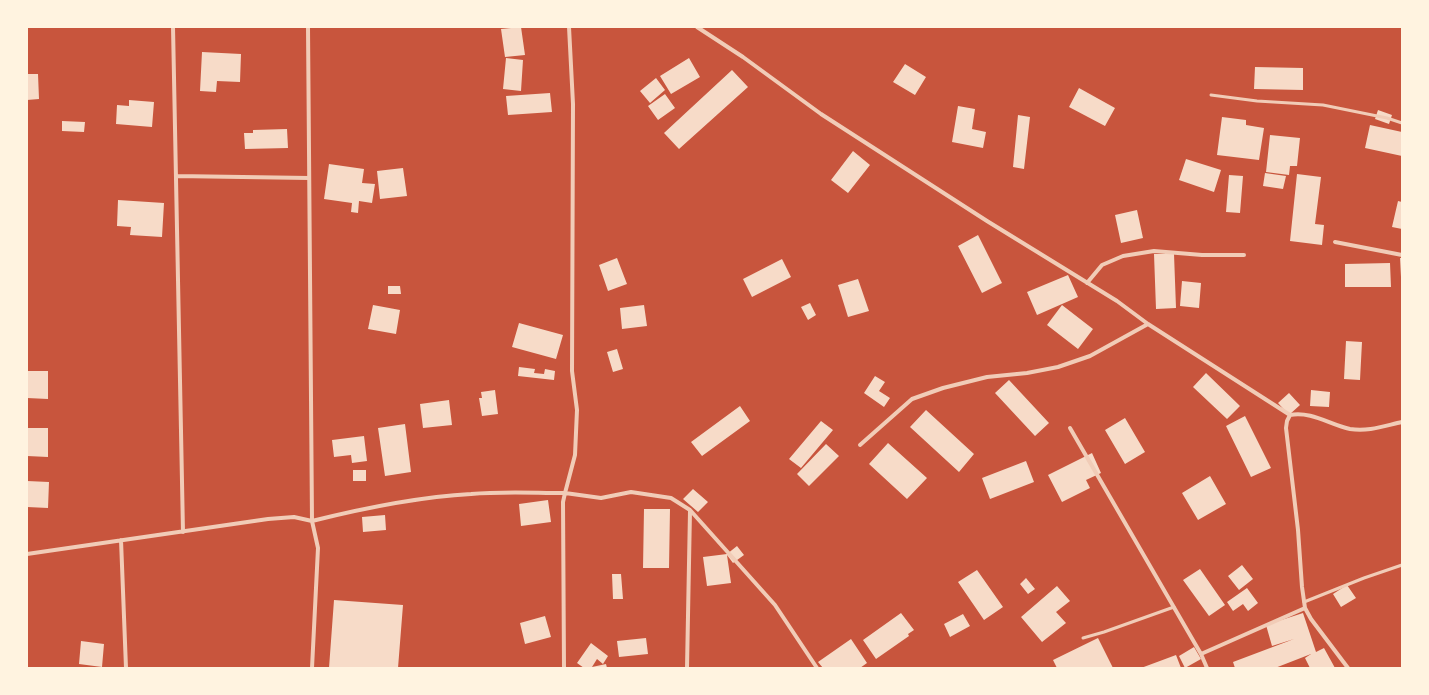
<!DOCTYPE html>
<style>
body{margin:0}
#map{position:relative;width:1429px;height:695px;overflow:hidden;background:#c8553d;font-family:"Golos Text",sans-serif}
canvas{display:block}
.frame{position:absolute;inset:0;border:28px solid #fff3e0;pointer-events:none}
</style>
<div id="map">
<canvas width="1429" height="695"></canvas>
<div class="frame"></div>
</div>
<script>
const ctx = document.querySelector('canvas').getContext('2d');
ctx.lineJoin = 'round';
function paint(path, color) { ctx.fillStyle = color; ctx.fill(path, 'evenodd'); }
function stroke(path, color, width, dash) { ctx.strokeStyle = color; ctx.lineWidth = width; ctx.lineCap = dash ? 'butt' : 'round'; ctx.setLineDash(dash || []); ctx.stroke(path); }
const building = new Path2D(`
 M521 27 525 55 505 57 501 29Z
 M202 52 241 54 240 82 217 81 216 92 200 91Z
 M506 58 523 60 521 91 503 89Z
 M689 58 700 77 671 94 660 76Z
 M905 64 926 77 915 95 893 82Z
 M1255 67 1303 68V90L1254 89Z
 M732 70 748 87 679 149 664 133Z
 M27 74H38L39 99 27 100Z
 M656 78 665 90 650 103 640 91Z
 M1079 88 1115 108 1105 126 1069 107Z
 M550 93 552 112 508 115 506 96Z
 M665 94 675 108 658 120 648 106Z
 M129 100 154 102 152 127 116 124 117 105 129 106Z
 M958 106 975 109 972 129 986 132 983 148 952 142Z
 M1378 110 1392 115 1389 124 1375 119Z
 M1018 115 1030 117 1024 169 1013 167Z
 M1222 117 1246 120V125L1264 128 1259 160 1217 155Z
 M62 121 85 122 84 132 62 131Z
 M1370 125 1402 132V156L1365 148Z
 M287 129 288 148 245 149 244 133H253V130Z
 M1270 135 1300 138 1297 166H1290L1289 175 1266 172Z
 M853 151 870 165 848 193 831 180Z
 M1186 159 1221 170 1214 192 1179 180Z
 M329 164 364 169 362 183 375 184 372 203 359 201 358 213 351 212 352 203 324 199Z
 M403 168 407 196 380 199 377 171Z
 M1265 173 1286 176 1283 189 1263 186Z
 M1297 174 1321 177 1315 224 1324 225 1322 245 1290 241Z
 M1229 175 1243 176 1240 213 1226 212Z
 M118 200 164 203 162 237 130 235 131 227 117 226Z
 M1398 201 1402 202V229L1392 227Z
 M1137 210 1143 238 1121 243 1115 215Z
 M978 235 1002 283 982 293 958 246Z
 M1154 254H1174L1176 308 1156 309Z
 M617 258 627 284 608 291 599 265Z
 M1400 258H1402V277H1401Z
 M782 259 791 277 752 297 743 279Z
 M1390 263 1391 287H1345V264Z
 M1068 275 1078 297 1037 315 1027 292Z
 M858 279 869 311 848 317 838 285Z
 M1182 281 1201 283 1199 308 1180 306Z
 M388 286H400L401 294H388Z
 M810 303 816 315 808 320 801 307Z
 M373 305 400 310 396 334 368 329Z
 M644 305 647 326 622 329 620 308Z
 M1062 305 1093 329 1078 349 1047 325Z
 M519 323 563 335 556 359 512 347Z
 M1346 341 1362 342 1360 380 1344 379Z
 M617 349 623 369 613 372 607 352Z
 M519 367 535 369 534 373 544 374 545 369 555 371 554 380 518 376Z
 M27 371H48V399L27 398Z
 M1206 373 1240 406 1227 419 1193 387Z
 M875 376 885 382 879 391 890 398 884 407 864 393Z
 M1009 380 1049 423 1035 436 995 393Z
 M495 390 498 414 482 416 479 398H482L481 392Z
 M1311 390 1330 392 1329 407 1310 406Z
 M1289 393 1300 405 1289 415 1278 403Z
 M449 400 452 425 423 428 420 404Z
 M740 406 750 421 702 456 691 442Z
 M926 410 974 454 959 472 910 427Z
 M1245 416 1271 468 1251 477 1226 426Z
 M1125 418 1145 452 1125 464 1105 430Z
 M821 421 833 430 801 468 789 459Z
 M405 424 411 472 385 476 378 428Z
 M27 428H48V457L27 456Z
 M364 436 367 461 352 463 351 455 334 457 332 440Z
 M888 443 927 478 907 499 869 464Z
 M826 444 839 456 809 486 797 474Z
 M1092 453 1101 473 1086 480 1090 488 1062 502 1048 475Z
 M1026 461 1034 482 990 499 982 478Z
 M353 470H366V481H353Z
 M1210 476 1226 504 1198 520 1182 493Z
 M27 481 49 482 48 508 27 507Z
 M693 489 708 502 698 512 683 499Z
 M548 500 551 522 521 526 519 504Z
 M644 509H670L669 568H643Z
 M385 515 386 530 363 532 362 517Z
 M737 546 744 555 733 563 727 555 731 583 707 586 703 557 727 554Z
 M1242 565 1253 579 1239 590 1228 576Z
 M1200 569 1225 605 1209 616 1183 580Z
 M977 570 1003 607 984 620 958 582Z
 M612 574H621L623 599H613Z
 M1026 578 1035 589 1028 594 1020 584Z
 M1347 585 1356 598 1341 607 1333 594Z
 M1057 586 1070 601 1056 612 1066 623 1042 642 1021 617Z
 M1247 588 1258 603 1248 611 1243 604 1233 611 1227 602Z
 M334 600 403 605 398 668H329Z
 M901 613 914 630 908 634 909 636 876 659 863 640Z
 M1303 613 1316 652 1324 648 1335 668H1310L1305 658 1311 654 1275 668H1235L1233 662 1294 639 1272 646 1266 625Z
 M963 614 970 626 950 637 944 624Z
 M545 616 551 637 525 644 520 623Z
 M646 638 648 654 619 657 617 641Z
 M1098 638 1113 668H1057L1053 660Z
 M851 639 867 663 860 668H823L818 662Z
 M81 641 104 644 102 667 79 664Z
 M591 643 608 656 603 664 597 659 592 667 606 664 607 668H584L577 663Z
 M1194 647 1201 659 1185 668 1179 656Z
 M1176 655 1181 668H1141Z`);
const service = new Path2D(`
 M1211 95 1257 101 1323 105 1387 118 1402 123
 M1304 602 1364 578 1402 565
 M1083 638 1104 632 1174 607`);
const minor = new Path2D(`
 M173 27 183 532
 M308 27 312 521C364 508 417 497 471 494 502 491 534 493 565 493L563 502 564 668
 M569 27 573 104 572 371 577 410 575 455 565 493 601 498 631 492 671 498 690 510 775 605 817 668
 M697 27 743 57 821 114 987 221 1117 301 1148 324 1290 415C1312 411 1330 425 1350 429 1368 432 1384 426 1402 422
 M176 176 309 178
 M1335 242 1402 255
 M1087 283 1102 265 1123 256 1154 251 1202 255H1244
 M1290 415 1287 421 1286 428 1298 530 1302 587 1305 608 1311 619 1348 668
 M1070 428 1201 654 1207 668
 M860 445 912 399 943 388 987 377 1027 373 1058 367 1090 356 1148 324
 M121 540 126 668
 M27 554 268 519 294 517 312 521 318 548 312 668
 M1201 654 1305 608
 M687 668 690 511`);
paint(building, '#f7dbc8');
stroke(service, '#f1ccb7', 3);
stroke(minor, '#f1ccb7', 4);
</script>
